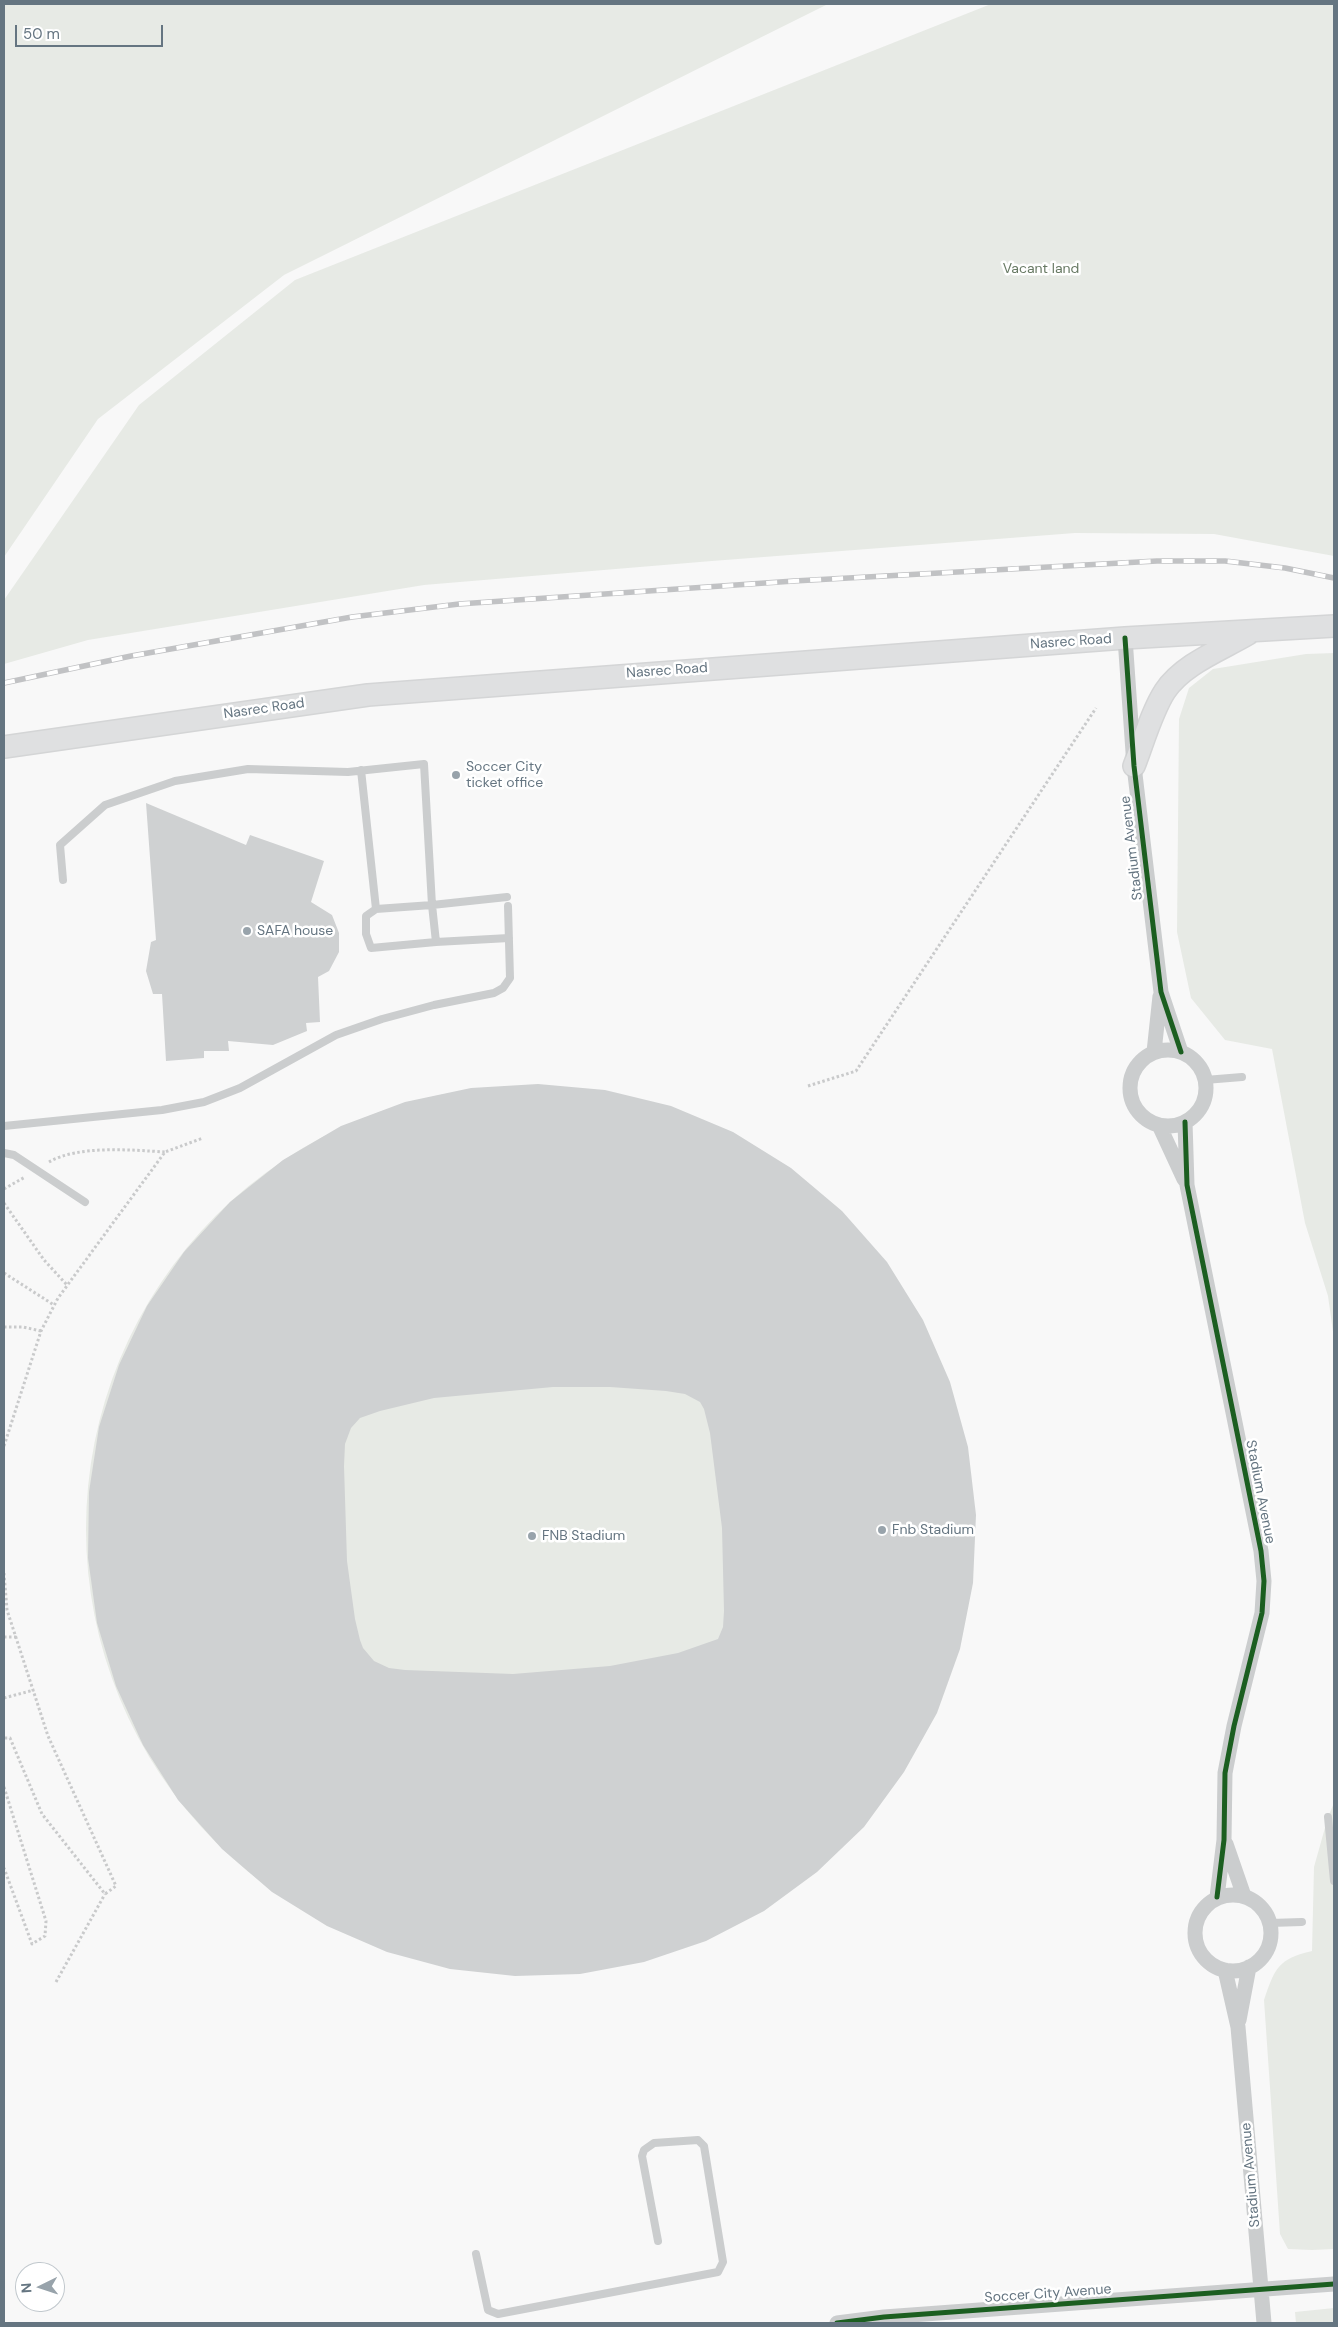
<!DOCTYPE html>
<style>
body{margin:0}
#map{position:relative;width:1338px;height:2327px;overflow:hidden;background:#f8f8f8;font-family:"DM Sans",sans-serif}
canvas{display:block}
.frame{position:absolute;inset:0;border:5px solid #657581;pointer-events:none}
.north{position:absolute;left:15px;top:2262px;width:50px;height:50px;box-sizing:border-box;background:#fff;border:1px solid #c1c8cd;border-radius:50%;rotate:266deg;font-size:14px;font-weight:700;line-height:20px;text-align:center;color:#657581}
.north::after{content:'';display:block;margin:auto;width:18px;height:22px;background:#98a3ab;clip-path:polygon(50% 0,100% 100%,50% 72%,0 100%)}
.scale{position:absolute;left:15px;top:25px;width:148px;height:22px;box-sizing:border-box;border:2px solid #657581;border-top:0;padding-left:6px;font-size:15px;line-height:18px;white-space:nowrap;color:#657581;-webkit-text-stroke:4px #fff;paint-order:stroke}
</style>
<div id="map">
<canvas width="1338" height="2327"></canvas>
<div class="frame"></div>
<div class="north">N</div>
<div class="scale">50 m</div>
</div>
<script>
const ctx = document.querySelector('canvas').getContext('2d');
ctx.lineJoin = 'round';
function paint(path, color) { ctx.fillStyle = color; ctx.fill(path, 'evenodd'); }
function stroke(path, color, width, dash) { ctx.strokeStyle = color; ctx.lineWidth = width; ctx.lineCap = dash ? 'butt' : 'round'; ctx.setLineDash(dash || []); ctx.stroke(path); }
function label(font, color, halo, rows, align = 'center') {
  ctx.font = font + ' "DM Sans",sans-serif'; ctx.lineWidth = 5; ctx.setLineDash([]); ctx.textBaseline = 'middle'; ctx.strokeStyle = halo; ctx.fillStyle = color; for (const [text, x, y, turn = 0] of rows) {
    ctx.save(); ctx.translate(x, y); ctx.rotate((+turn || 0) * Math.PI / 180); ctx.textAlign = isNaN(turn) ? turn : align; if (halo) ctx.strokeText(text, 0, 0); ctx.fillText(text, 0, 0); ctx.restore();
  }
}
const green = new Path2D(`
 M4 4H828L284 275 98 419 4 557Z
 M991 4H1334V556L1214 534 1075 533 712 561 424 585 88 640 4 664V600L139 405 295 280Z
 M1334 653V1339L1328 1296 1305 1223 1272 1049 1225 1040 1191 998 1177 932 1179 719 1189 688 1213 669 1306 654Z
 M86 1529a443 443 0 1 1 886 0a443 443 0 1 1-886 0Z
 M1334 1803V2249L1312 2250 1288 2249 1280 2234 1264 2000C1275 1968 1278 1959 1312 1951L1314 1867 1328 1817Z
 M1334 2308V2323H1296L1295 2312Z`);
const building = new Path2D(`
 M146 803 246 845 250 835 324 861 311 902 332 915 339 933V952L329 971 318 977 320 1022 306 1023 307 1031 273 1045 228 1041 229 1051H204V1058L166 1061 162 994H153L146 971 151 942 156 940Z
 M538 1084 605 1090 671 1106 733 1132 791 1168 842 1211 887 1262 923 1320 950 1382 968 1447 976 1515 973 1583 960 1649 937 1713 904 1772 864 1827 817 1872 764 1911 706 1941 644 1962 580 1974 515 1976 450 1969 387 1952 327 1926 272 1892 222 1849 178 1800 143 1745 116 1686 97 1623 88 1558 89 1492 99 1427 119 1365 147 1306 184 1252 230 1202 283 1160 341 1126 405 1102 471 1088ZM553 1387H610L666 1391 685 1394 700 1402 704 1409 710 1433 722 1528 724 1611 723 1627 718 1639 678 1653 610 1666 513 1674 405 1670 389 1668 374 1661 363 1648 360 1640 355 1619 347 1561 344 1466 345 1444 351 1428 360 1418 380 1411 434 1398Z`);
const path = new Path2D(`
 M808 1086 856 1071 1096 708
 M49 1162C78 1145 132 1150 165 1152
 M4 1189 25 1177
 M4 1203 44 1260 67 1285
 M4 1273 54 1305
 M4 1327H23L41 1331
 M4 1446 41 1331 58 1298 165 1152 203 1138
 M4 1573 7 1610 48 1736 116 1886 105 1894 42 1814 10 1738H4
 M4 1637H17
 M4 1698 34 1690
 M4 1787 46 1921 45 1936 32 1944 4 1868
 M56 1982 105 1894`);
const service = new Path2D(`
 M361 770 376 909 432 905 436 942 509 938
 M63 880 60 845 105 805 175 781 248 769 348 772 424 764 432 905 507 897
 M376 909 366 916V934L371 948 436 942
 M1205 1080 1242 1077
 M4 1126 162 1110 204 1102 240 1088 336 1035 382 1019 434 1005 494 993 503 988 510 978 508 906
 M4 1153 14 1155 85 1202
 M1328 1817 1334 1881
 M1270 1923 1302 1922
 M476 2254 488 2310 498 2314 718 2272 723 2262 704 2146 698 2140 654 2143 644 2150 642 2156 658 2241`);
const minor = new Path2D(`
 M1125 638 1134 766 1161 992 1181 1052
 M1130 1088a38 38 0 1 1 76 0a38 38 0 1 1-76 0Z
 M1154 1052 1160 996
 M1185 1122 1187 1185 1261 1551 1264 1581 1262 1613 1234 1726 1225 1773 1224 1840 1217 1897
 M1159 1125 1184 1179
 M1226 1844 1244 1896
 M1195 1933a38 38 0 1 1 76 0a38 38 0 1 1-76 0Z
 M1225 1970 1238 2027 1264 2323
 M1239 2020 1249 1967
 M837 2323 884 2317 1334 2284`);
const secondary = new Path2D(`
 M4 747 368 695 1125 638 1334 626
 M1134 766C1143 743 1152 711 1165 691 1183 664 1221 650 1248 634`);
const rail = new Path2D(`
 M4 683 131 656 352 617 459 604 794 581 1157 561H1225L1285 568 1334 578`);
const cycleway = new Path2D(`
 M1125 638 1134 766 1161 992 1181 1052
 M1185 1122 1187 1185 1261 1551 1264 1581 1262 1613 1234 1726 1225 1773 1224 1840 1217 1897
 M837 2323 884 2317 1334 2284`);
const markers = [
 [456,775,5,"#98a3ab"],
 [247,931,5,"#98a3ab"],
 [882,1530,5,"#98a3ab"],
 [532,1536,5,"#98a3ab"]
];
const parkNames = [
 ["Vacant land",1041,269]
];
const streetNames = [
 ["Nasrec Road",1071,642,-4],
 ["Nasrec Road",667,671,-4],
 ["Nasrec Road",264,709,-8],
 ["Stadium Avenue",1132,848,-97],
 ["Stadium Avenue",1260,1492,79],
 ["Stadium Avenue",1251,2175,-95],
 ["Soccer City Avenue",1048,2294,-4]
];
const poiNames = [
 ["Soccer City",466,767],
 ["ticket office",466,783],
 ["SAFA house",257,931],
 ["Fnb Stadium",892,1530],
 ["FNB Stadium",542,1536]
];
paint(green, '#e7eae5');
paint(building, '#cfd1d2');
stroke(secondary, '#d4d5d6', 24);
stroke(path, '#c9cacb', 3, [2.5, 2.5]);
stroke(service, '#cbcdce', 8);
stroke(minor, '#cbcdce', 15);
stroke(secondary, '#dfe0e1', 21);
stroke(rail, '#c1c2c4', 5.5);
stroke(rail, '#fff', 4, [11]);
stroke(cycleway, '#1b5e20', 5);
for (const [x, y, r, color] of markers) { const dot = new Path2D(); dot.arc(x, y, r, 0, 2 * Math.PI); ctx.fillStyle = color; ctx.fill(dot); stroke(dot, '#fff', 2); }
label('14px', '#687a64', '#fff', parkNames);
label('14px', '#657581', '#fff', streetNames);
label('14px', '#657581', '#fff', poiNames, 'left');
</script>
